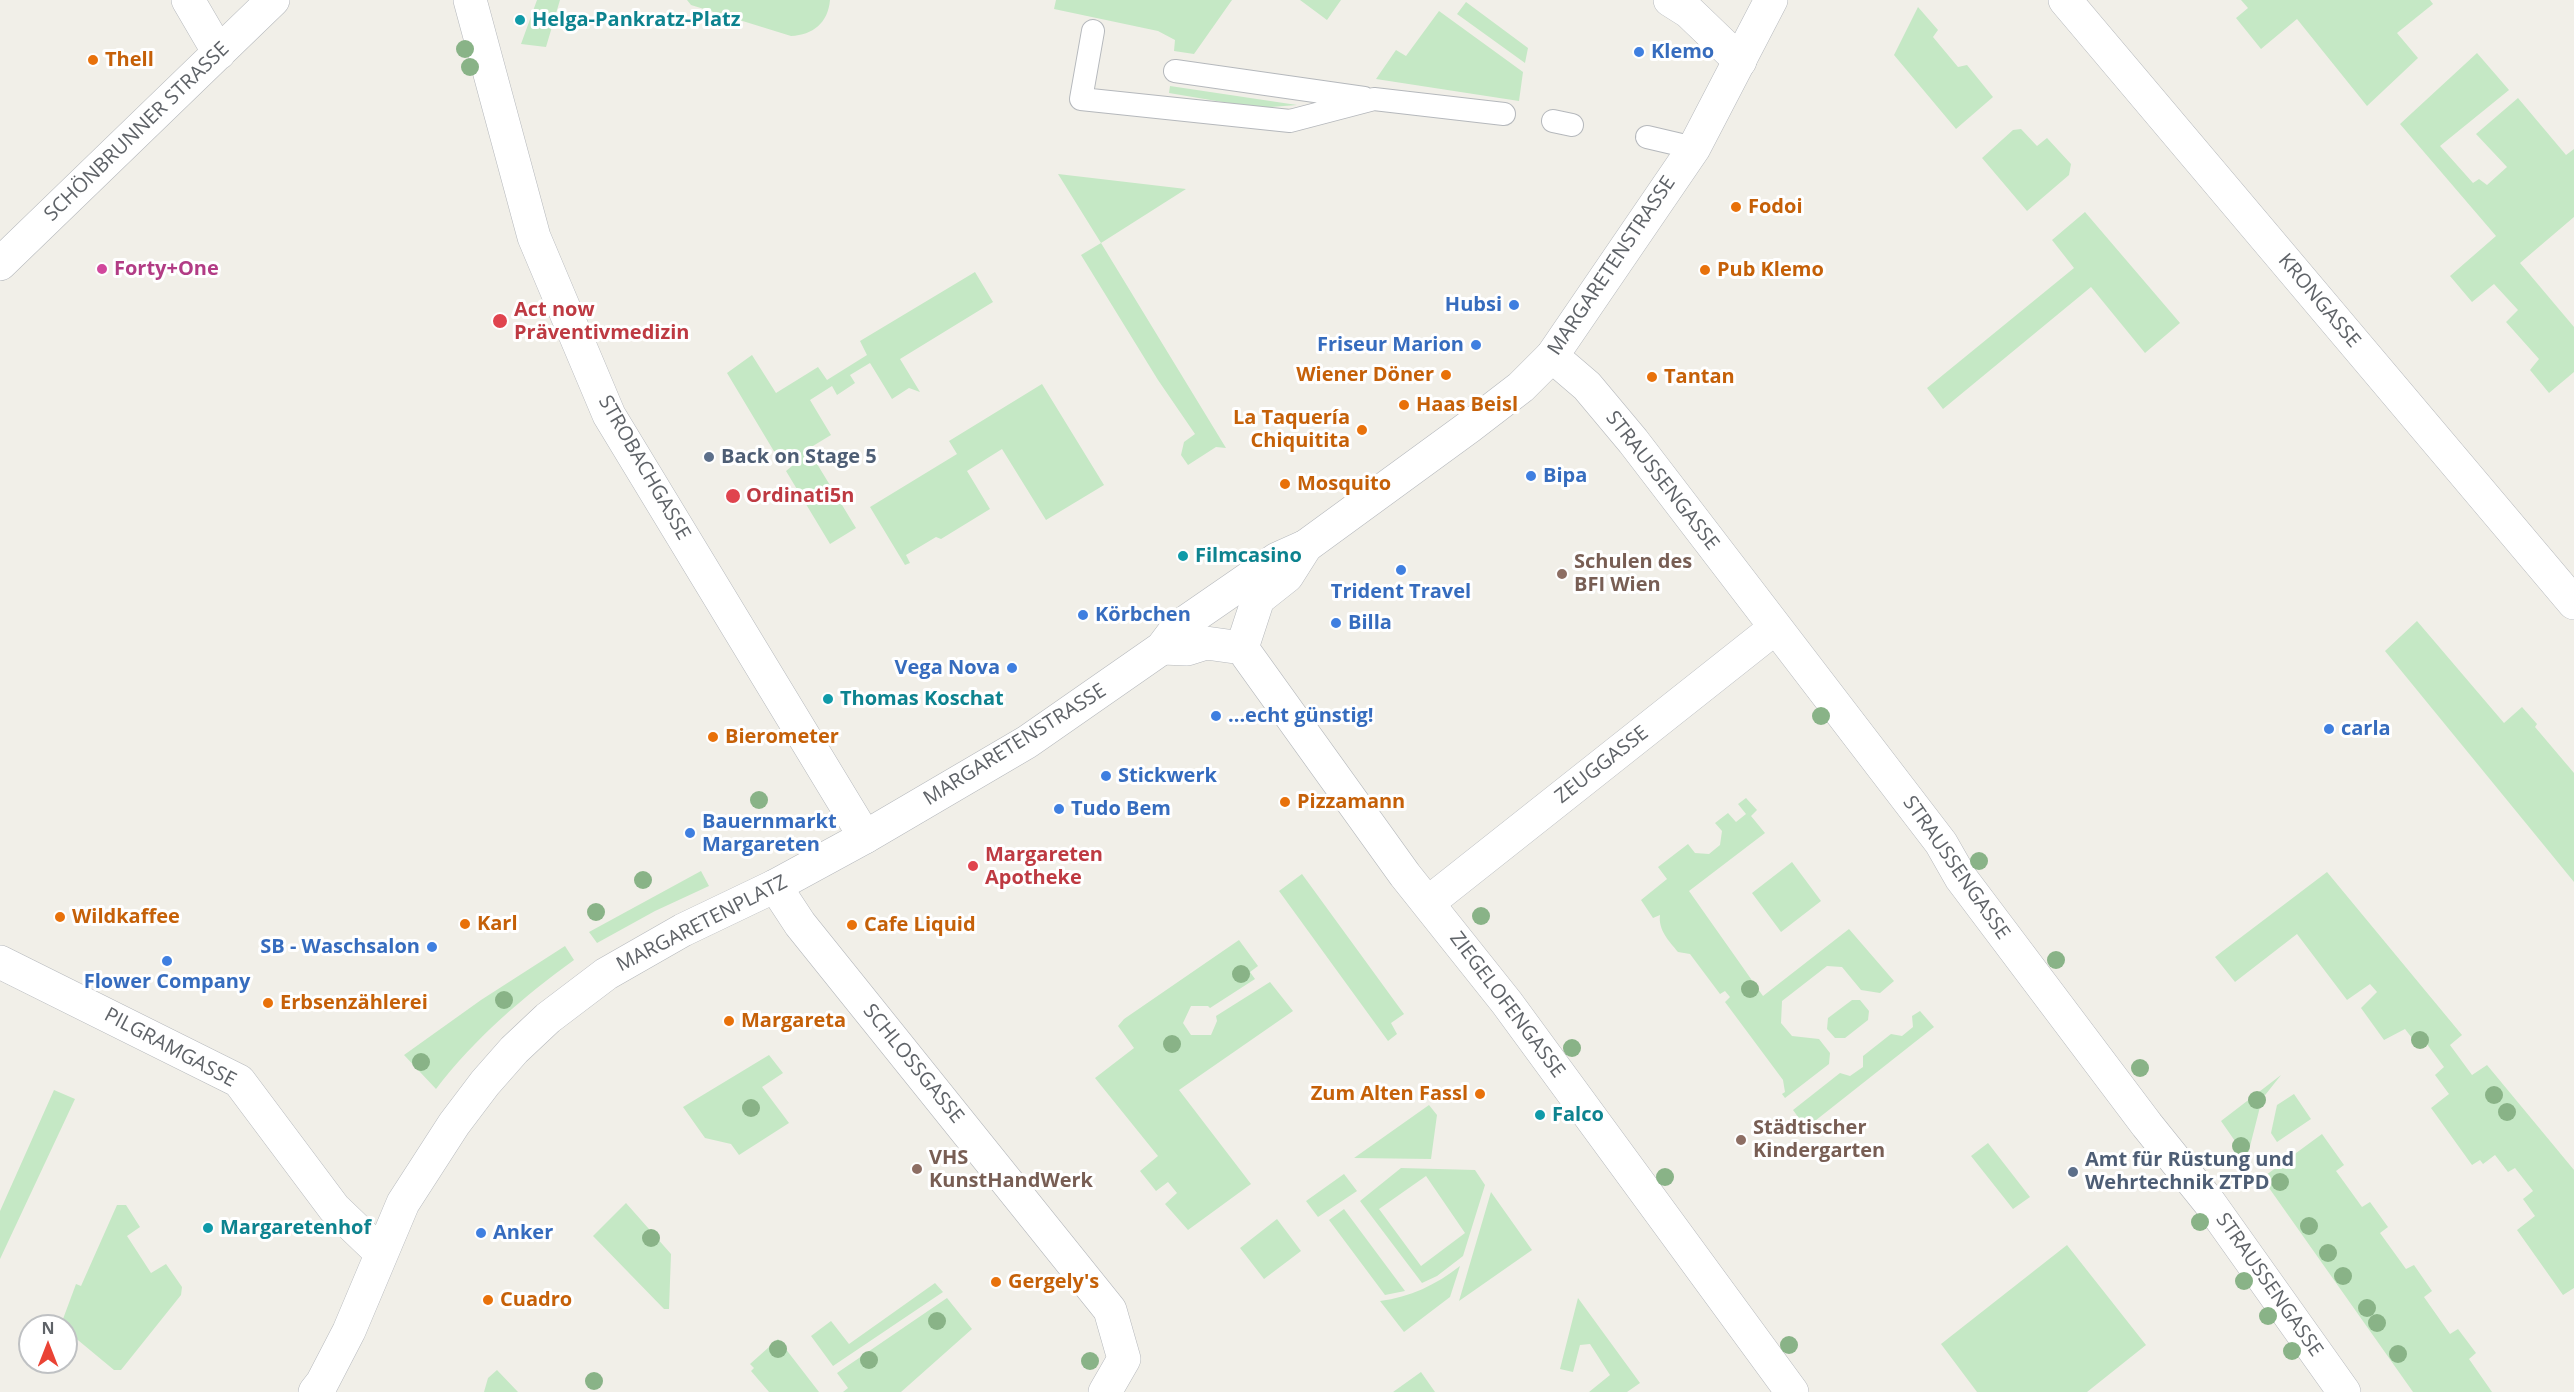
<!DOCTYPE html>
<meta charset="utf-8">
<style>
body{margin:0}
#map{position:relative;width:2574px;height:1392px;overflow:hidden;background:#f1efe8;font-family:"Open Sans",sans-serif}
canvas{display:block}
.north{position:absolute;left:18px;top:1314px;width:60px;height:60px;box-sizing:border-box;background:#fff;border:2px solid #bfc1c3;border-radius:50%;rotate:0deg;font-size:16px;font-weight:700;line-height:24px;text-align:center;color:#5f6368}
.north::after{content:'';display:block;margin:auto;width:21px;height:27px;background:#ea4335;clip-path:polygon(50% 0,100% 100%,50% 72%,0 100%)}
</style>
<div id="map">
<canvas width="2574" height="1392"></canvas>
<div class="north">N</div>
</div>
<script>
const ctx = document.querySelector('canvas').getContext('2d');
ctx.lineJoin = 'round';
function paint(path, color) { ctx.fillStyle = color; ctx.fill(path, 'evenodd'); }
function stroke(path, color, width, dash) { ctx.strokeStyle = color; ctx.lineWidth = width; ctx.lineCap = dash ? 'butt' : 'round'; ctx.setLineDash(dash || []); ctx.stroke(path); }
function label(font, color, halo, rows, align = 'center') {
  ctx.font = font + ' "Open Sans",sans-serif'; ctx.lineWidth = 6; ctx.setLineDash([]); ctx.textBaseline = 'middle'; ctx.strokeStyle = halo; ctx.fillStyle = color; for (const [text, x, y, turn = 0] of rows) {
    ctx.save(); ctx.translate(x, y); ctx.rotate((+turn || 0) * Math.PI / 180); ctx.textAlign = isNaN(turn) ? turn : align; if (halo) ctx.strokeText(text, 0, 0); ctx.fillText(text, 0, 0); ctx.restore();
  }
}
const green = new Path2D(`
 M537 0H560L546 47 521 44Z
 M687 0H830C828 23 813 35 791 36L691 5Z
 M1056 0H1232L1194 54 1174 51 1175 40 1158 31 1054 9Z
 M1300 0H1341L1327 20Z
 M2241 0H2430L2433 4 2397 33 2418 58 2367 106 2297 19 2261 49 2236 18 2248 8Z
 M1466 2 1528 48 1525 63 1457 14Z
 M1918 7 1938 30 1933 37 1958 67 1967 65 1993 97 1956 129 1894 55Z
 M1439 11 1523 72 1519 101 1376 79 1396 50 1406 56Z
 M2477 53 2509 90 2440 146 2473 183 2479 179 2487 185 2507 167 2476 134 2518 98 2566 155 2574 149V217L2520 263 2574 327V372L2549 393 2530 370 2539 359 2506 322 2518 310 2494 284 2472 302 2450 276 2496 236 2400 124Z
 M1170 86 1297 105 1258 108 1169 93Z
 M2021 129 2037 146 2047 138 2071 164 2069 175 2027 211 1982 158 2013 130Z
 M1058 174 1186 189 1101 243 1226 448 1216 447 1188 465 1181 455 1184 442 1195 434 1158 380 1081 255 1101 243Z
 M2085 212 2180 323 2145 353 2091 287 1943 409 1927 388 2074 268 2052 240Z
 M975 272 993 302 900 359 920 392 909 388 892 399 870 363 850 375 855 383 837 395 832 386 810 400 831 435 808 449 856 528 830 544 786 471 792 466 785 454 778 458 727 373 752 355 776 393 818 367 827 380 867 355 860 341Z
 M1042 384 1104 485 1046 520 1002 449 967 471 990 509 941 539 936 537 906 555 910 563 905 565 870 507 957 454 949 441Z
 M2417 621 2504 723 2522 707 2537 724 2535 727 2574 773V882L2385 651Z
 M1746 798 1757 810 1751 816 1765 833 1689 891 1763 996 1849 929 1894 981 1880 993 1861 990 1842 967 1827 966 1782 1001 1781 1023 1792 1036 1819 1039 1830 1053 1829 1064 1785 1098 1782 1094 1785 1092 1783 1080 1725 1002 1730 997 1725 991 1720 994 1690 954 1678 952C1669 941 1658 930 1660 915L1653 918 1641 900 1667 879 1658 867 1688 844 1695 853 1709 854 1720 845 1722 831 1715 823 1728 813 1736 822 1746 814 1738 804Z
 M1792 862 1821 901 1781 932 1752 893Z
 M701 871 709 886 655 911 597 943 589 932Z
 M2327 872 2462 1035 2450 1045 2472 1075 2487 1065 2574 1170V1288L2563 1295 2517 1230 2535 1216 2523 1199 2533 1191 2515 1168 2508 1172 2495 1155 2483 1164 2480 1160 2472 1165 2431 1108 2449 1094 2435 1075 2444 1067 2426 1043 2419 1047 2405 1029 2384 1040 2361 1008 2377 992 2370 984 2347 1000 2297 934 2235 982 2215 957Z
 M1302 874 1404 1014 1391 1023 1397 1034 1388 1041 1279 891Z
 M1239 940 1258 966 1250 972 1255 979 1210 1008 1208 1006H1191L1183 1023 1191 1035H1211L1217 1021 1216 1016 1270 982 1293 1011 1179 1090 1251 1184 1188 1230 1165 1204 1177 1193 1168 1182 1156 1191 1140 1171 1158 1156 1095 1078 1134 1048 1118 1026 1124 1019Z
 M565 946 574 960C523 997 475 1038 436 1089L404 1055 481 1000Z
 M1852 1000H1860L1869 1011 1868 1020 1845 1038H1835L1827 1029 1828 1018Z
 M1920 1011 1934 1027 1806 1128 1793 1110 1840 1073 1850 1076 1863 1067V1056L1891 1034 1902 1036 1913 1027 1912 1016Z
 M769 1055 783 1073 762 1087 789 1123 739 1155 731 1144 705 1138 683 1107Z
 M2281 1075 2262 1099 2248 1154H2244L2221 1121Z
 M54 1090 75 1099 0 1259V1211Z
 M2294 1094 2311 1119 2277 1142 2271 1133 2277 1105Z
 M1429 1105 1437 1115 1431 1159 1354 1158Z
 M2322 1134 2344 1165 2336 1171 2362 1207 2370 1202 2388 1227 2380 1233 2406 1269 2414 1265 2432 1291 2424 1297 2450 1334 2458 1329 2476 1353 2469 1359 2492 1392H2413L2262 1178Z
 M1988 1143 2030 1197 2013 1209 1971 1156Z
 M1401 1168 1475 1170 1485 1185 1463 1256 1437 1276 1422 1283 1360 1201ZM1426 1176 1465 1233 1421 1266 1379 1209Z
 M1344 1174 1357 1191 1318 1217 1306 1201Z
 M1491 1192 1532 1250 1459 1301Z
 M626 1203 671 1254 669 1309H664L593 1236Z
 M117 1205H126L140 1227 127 1236 151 1273 166 1264 182 1287 181 1295 121 1370H114L67 1331 63 1319 76 1284 81 1286Z
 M1344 1209 1405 1291 1385 1295 1329 1220Z
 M1277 1219 1301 1251 1264 1279 1240 1248Z
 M2067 1245 2146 1345 2087 1392H1977L1941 1344Z
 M1460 1266 1450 1297 1404 1332 1380 1301C1410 1297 1436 1285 1460 1266Z
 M935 1283 943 1292 833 1366 811 1336 831 1321 849 1344Z
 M947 1298 972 1329 901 1392H843L848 1388 837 1373Z
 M1578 1298 1640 1383 1627 1392H1589L1610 1375 1590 1344 1580 1345 1573 1372 1560 1369Z
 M778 1339 819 1392H769L751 1371 754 1368 750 1364Z
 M497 1370 518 1392H484L488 1378Z
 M1421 1372 1435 1392H1393Z`);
const service = new Path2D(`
 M1093 31 1081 99 1290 121 1374 99 1504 114
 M1175 71 1364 98
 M1553 121 1572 125
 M1647 137 1694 148`);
const minor = new Path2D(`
 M188 0 219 53
 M470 0 534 237 609 415 865 837
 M1670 0 1689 12 1740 61
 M2065 0 2574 603
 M0 264 273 0
 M1552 356 1587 386 1633 441 1941 843 1961 878 2147 1125 2209 1202 2344 1392
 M1162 648 1187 649 1206 643 1242 648
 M1242 648 1405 875 1507 1003 1792 1392
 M1242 648 1258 599 1287 576 1306 546
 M775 886 800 924 1110 1310 1124 1359 1105 1392
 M1429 902 1775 628`);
const tertiary = new Path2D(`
 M0 962 239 1081 334 1208 381 1253
 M315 1392 322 1383 349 1331 403 1203 454 1124 485 1083 514 1050 548 1018 606 974 683 930 775 886 865 837 1027 742 1162 648 1177 628 1277 559 1306 546 1469 427 1521 387 1552 356 1694 148 1771 0`);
const trees = [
 [465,49],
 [470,67],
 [1821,716],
 [759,800],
 [1979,861],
 [643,880],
 [596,912],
 [1481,916],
 [2056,960],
 [1241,974],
 [1750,989],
 [504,1000],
 [2420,1040],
 [1172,1044],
 [1572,1048],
 [421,1062],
 [2140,1068],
 [2494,1095],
 [2257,1100],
 [751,1108],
 [2507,1112],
 [2241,1146],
 [1665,1177],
 [2280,1182],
 [2200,1222],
 [2309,1226],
 [651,1238],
 [2328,1253],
 [2343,1276],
 [2244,1281],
 [2367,1308],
 [2268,1316],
 [937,1321],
 [2377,1323],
 [1789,1345],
 [778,1349],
 [2292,1351],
 [2398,1354],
 [869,1360],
 [1090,1361],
 [594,1381]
];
const markers = [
 [520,20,6,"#0f9aa8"],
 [1639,52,6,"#3f7fe0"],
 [93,60,6,"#e8710a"],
 [1736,207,6,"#e8710a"],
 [102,269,6,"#d1479c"],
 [1705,270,6,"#e8710a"],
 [1514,305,6,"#3f7fe0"],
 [500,321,8,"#e0444e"],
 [1476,345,6,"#3f7fe0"],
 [1446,375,6,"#e8710a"],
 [1652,377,6,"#e8710a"],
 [1404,405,6,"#e8710a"],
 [1362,430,6,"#e8710a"],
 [709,457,6,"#5c6f8a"],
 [1531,476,6,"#3f7fe0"],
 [1285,484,6,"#e8710a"],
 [733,496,8,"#e0444e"],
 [1183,556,6,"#0f9aa8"],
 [1401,570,6,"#3f7fe0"],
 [1562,574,6,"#8d6e63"],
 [1083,615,6,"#3f7fe0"],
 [1336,623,6,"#3f7fe0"],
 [1012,668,6,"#3f7fe0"],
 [828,699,6,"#0f9aa8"],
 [1216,716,6,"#3f7fe0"],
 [2329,729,6,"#3f7fe0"],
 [713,737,6,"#e8710a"],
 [1106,776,6,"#3f7fe0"],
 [1285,802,6,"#e8710a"],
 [1059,809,6,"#3f7fe0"],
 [690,833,6,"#3f7fe0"],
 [973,866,6,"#e0444e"],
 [60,917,6,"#e8710a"],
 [465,924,6,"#e8710a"],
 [852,925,6,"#e8710a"],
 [432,947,6,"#3f7fe0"],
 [167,961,6,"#3f7fe0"],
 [268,1003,6,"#e8710a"],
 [729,1021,6,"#e8710a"],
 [1480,1094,6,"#e8710a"],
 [1540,1115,6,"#0f9aa8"],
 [1741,1140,6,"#8d6e63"],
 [917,1169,6,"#8d6e63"],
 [2073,1172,6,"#5c6f8a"],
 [208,1228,6,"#0f9aa8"],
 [481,1233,6,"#3f7fe0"],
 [996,1282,6,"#e8710a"],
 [488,1300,6,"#e8710a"]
];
const cultureNames = [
 ["Helga-Pankratz-Platz",532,20],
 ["Filmcasino",1195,556],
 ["Thomas Koschat",840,699],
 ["Falco",1552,1115],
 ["Margaretenhof",220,1228]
];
const shopNames = [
 ["Klemo",1651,52],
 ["Hubsi",1502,305,"right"],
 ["Friseur Marion",1464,345,"right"],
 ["Bipa",1543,476],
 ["Trident Travel",1401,592,"center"],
 ["Körbchen",1095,615],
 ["Billa",1348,623],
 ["Vega Nova",1000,668,"right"],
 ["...echt günstig!",1228,716],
 ["carla",2341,729],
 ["Stickwerk",1118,776],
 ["Tudo Bem",1071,809],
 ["Bauernmarkt",702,822],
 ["Margareten",702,845],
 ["SB - Waschsalon",420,947,"right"],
 ["Flower Company",167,982,"center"],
 ["Anker",493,1233]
];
const foodNames = [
 ["Thell",105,60],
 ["Fodoi",1748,207],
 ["Pub Klemo",1717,270],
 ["Wiener Döner",1434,375,"right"],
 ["Tantan",1664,377],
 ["Haas Beisl",1416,405],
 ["La Taquería",1350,418,"right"],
 ["Chiquitita",1350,441,"right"],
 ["Mosquito",1297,484],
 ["Bierometer",725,737],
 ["Pizzamann",1297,802],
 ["Wildkaffee",72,917],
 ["Karl",477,924],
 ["Cafe Liquid",864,925],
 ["Erbsenzählerei",280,1003],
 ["Margareta",741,1021],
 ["Zum Alten Fassl",1468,1094,"right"],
 ["Gergely's",1008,1282],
 ["Cuadro",500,1300]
];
const streetNames = [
 ["SCHÖNBRUNNER STRASSE",137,132,-44],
 ["MARGARETENSTRASSE",1612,266,-56],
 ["KRONGASSE",2319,301,50],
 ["STROBACHGASSE",644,468,60],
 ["STRAUSSENGASSE",1662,481,52],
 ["MARGARETENSTRASSE",1015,745,-32],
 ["ZEUGGASSE",1602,765,-38],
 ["STRAUSSENGASSE",1956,868,55],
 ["MARGARETENPLATZ",702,924,-27],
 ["ZIEGELOFENGASSE",1507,1005,53],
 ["PILGRAMGASSE",170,1048,28],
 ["SCHLOSSGASSE",913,1064,51],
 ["STRAUSSENGASSE",2269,1285,55]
];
const hotelNames = [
 ["Forty+One",114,269]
];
const healthNames = [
 ["Act now",514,310],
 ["Präventivmedizin",514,333],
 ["Ordinati5n",746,496],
 ["Margareten",985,855],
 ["Apotheke",985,878]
];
const serviceNames = [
 ["Back on Stage 5",721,457],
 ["Amt für Rüstung und",2085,1160],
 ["Wehrtechnik ZTPD",2085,1183]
];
const educationNames = [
 ["Schulen des",1574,562],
 ["BFI Wien",1574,585],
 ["Städtischer",1753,1128],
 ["Kindergarten",1753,1151],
 ["VHS",929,1158],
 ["KunstHandWerk",929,1181]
];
paint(green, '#c5e8c5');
stroke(service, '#b5b8bc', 24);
stroke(minor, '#b5b8bc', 34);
stroke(tertiary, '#b5b8bc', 34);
stroke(service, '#fff', 22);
stroke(minor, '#fff', 33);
stroke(tertiary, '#fff', 33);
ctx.fillStyle = '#89b387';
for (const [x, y] of trees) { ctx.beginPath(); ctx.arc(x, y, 9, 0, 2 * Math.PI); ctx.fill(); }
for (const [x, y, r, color] of markers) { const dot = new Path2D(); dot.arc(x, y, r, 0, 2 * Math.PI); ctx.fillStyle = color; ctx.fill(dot); stroke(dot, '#fff', 2); }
label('bold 20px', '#0d838f', '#fff', cultureNames, 'left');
label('bold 20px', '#366cbe', '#fff', shopNames, 'left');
label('bold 20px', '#c56008', '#fff', foodNames, 'left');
label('20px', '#5f6368', '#fff', streetNames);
label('bold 20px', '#b23c85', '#fff', hotelNames, 'left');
label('bold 20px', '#be3a42', '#fff', healthNames, 'left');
label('bold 20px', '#4e5e75', '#fff', serviceNames, 'left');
label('bold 20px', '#785e54', '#fff', educationNames, 'left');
</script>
